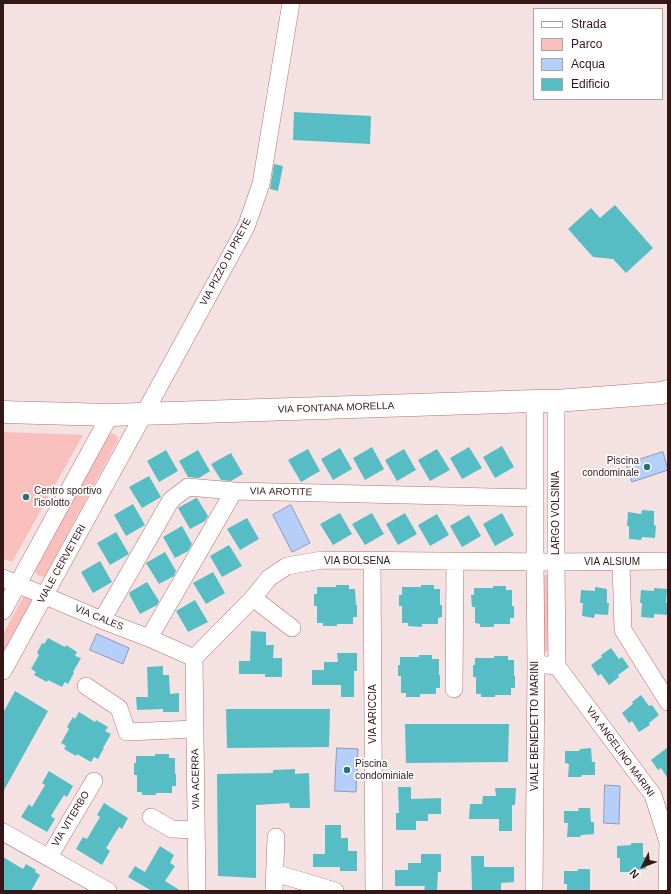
<!DOCTYPE html>
<style>
body{margin:0}
#map{position:relative;width:671px;height:894px;overflow:hidden;background:#f3e2e1;font-family:Arial,sans-serif}
canvas{display:block}
.frame{position:absolute;inset:0;border:4px solid #341716;pointer-events:none}
.legend{position:absolute;left:533px;top:8px;width:130px;height:92px;box-sizing:border-box;background:#fff;border:1px solid #aea2a2;margin:0;padding:5px 7px;list-style:none;font-size:12px;color:#341716}
.legend li{display:flex;align-items:center;gap:8px;height:20px}
.legend b{width:20px;border:1px solid #aea2a2}
.north{position:absolute;left:623px;top:846px;width:40px;height:40px;-webkit-text-stroke:3px #fff;paint-order:stroke;rotate:228deg;font-size:11px;font-weight:700;line-height:16px;text-align:center;color:#341716}
.north::after{content:'';display:block;margin:auto;width:14px;height:18px;background:#341716;clip-path:polygon(50% 0,100% 100%,50% 72%,0 100%)}
</style>
<div id="map">
<canvas width="671" height="894"></canvas>
<div class="frame"></div>
<ul class="legend">
<li><b style="height:5px;background:#fff"></b>Strada</li>
<li><b style="height:11px;background:#f9bfbc"></b>Parco</li>
<li><b style="height:11px;background:#b6cefa"></b>Acqua</li>
<li><b style="height:11px;background:#57bdc5"></b>Edificio</li>
</ul>
<div class="north">N</div>
</div>
<script>
const ctx = document.querySelector('canvas').getContext('2d');
ctx.lineJoin = 'round';
function paint(path, color) { ctx.fillStyle = color; ctx.fill(path, 'evenodd'); }
function stroke(path, color, width, dash) { ctx.strokeStyle = color; ctx.lineWidth = width; ctx.lineCap = dash ? 'butt' : 'round'; ctx.setLineDash(dash || []); ctx.stroke(path); }
function label(font, color, halo, rows, align = 'center') {
  ctx.font = font + ' Arial,sans-serif'; ctx.lineWidth = 3.5; ctx.setLineDash([]); ctx.textBaseline = 'middle'; ctx.strokeStyle = halo; ctx.fillStyle = color; for (const [text, x, y, turn = 0] of rows) {
    ctx.save(); ctx.translate(x, y); ctx.rotate((+turn || 0) * Math.PI / 180); ctx.textAlign = isNaN(turn) ? turn : align; if (halo) ctx.strokeText(text, 0, 0); ctx.fillText(text, 0, 0); ctx.restore();
  }
}
const green = new Path2D(`
 M3 432 83 435 12 562 3 559Z
 M111 434C115 433 118 436 118 440L45 576C41 578 38 575 35 572L107 436Z
 M543 575H548L550 650 545 652 540 648Z
 M23 597C27 596 29 598 32 601L3 657V634Z`);
const water = new Path2D(`
 M663 452 668 470 632 482 626 464Z
 M291 505 310 543 292 552 273 515Z
 M97 634 129 648 123 664 90 650Z
 M337 748 358 749 356 792 335 791Z
 M605 785 620 786 619 824 604 823Z`);
const building = new Path2D(`
 M294 112 371 116 370 144 293 140Z
 M274 164 283 166 278 191 270 189Z
 M615 205 653 248 626 273 613 259 593 257 568 229 591 208 600 218Z
 M502 446 514 467 495 478 483 457Z
 M372 447 384 469 365 480 353 458Z
 M469 447 482 468 462 479 450 458Z
 M340 448 352 469 333 480 321 459Z
 M308 449 320 471 301 482 288 460Z
 M404 449 416 470 397 481 385 460Z
 M437 449 450 470 430 481 418 460Z
 M166 450 178 471 159 482 147 461Z
 M198 450 210 471 199 478 188 477 179 461Z
 M231 453 243 474 231 481 221 480 211 464Z
 M149 476 161 497 142 508 129 487Z
 M196 498H197L208 516 205 521 190 529 178 508Z
 M133 504 145 525 126 536 114 515Z
 M642 510 654 511V525L656 526 655 538 642 537 641 540 629 539V526H627L628 512 641 514Z
 M340 513 352 534 333 545 320 524Z
 M372 513 384 534 365 545 352 524Z
 M405 513 417 534 398 545 386 524Z
 M502 513 514 535 495 546 483 524Z
 M437 514 449 535 430 546 418 525Z
 M469 515 481 536 462 547 450 526Z
 M247 518 259 539 240 550 227 529Z
 M182 526 192 544 188 551 175 558 163 537Z
 M116 532 129 554 110 565 97 543Z
 M229 545 242 566 222 577 210 556Z
 M165 552 176 571 174 576 159 584 146 563Z
 M100 561 112 582 93 593 81 572Z
 M213 572 225 593 206 604 193 583Z
 M147 582 159 601 157 605 140 614 129 594 130 592Z
 M336 585H349V589H355L356 605H357V617H353V624H337V626H323V623H317V606H314V594H317V587H336Z
 M421 585H434V589H440V605H442V617L438 618V624H422V627L408 626V623H402V606H399V595H402V587H421Z
 M493 586H506V590H512V606H514V618H510V624H494V627H480V624L475 623V607H472L471 595H474V588H493Z
 M595 587 607 589V603H609L608 615 595 614 594 618 582 616 583 603H580L581 590 595 591Z
 M654 588 667 589 666 603H668V615L654 614V618L641 617 642 603H640L641 590 654 591Z
 M195 600 208 622 188 632 176 611Z
 M251 631 266 632V645H274L273 658H282V677H265V674H239V661H250Z
 M48 638 65 647 66 645 77 652 75 656 81 658 73 672 74 673 68 684 65 682 62 687 48 680 47 682 34 675 36 672 31 669 39 655 37 653 42 643 44 644Z
 M611 648 619 659 622 657 629 667 618 675 619 677 609 685 601 674 598 676 591 665 602 657 601 655Z
 M337 653H357V671H354V697H341V685H312V670H324V662H338Z
 M419 655H432V659H439V675H440V688H436V694H420V697H406V693H401V676H398V665H400V657H419Z
 M494 656H508V660H514V676H515V688H511V695H495V697H481V694H476V677H473V665H475V658H494Z
 M163 666V675H169L170 694 179 693V712H163V709L137 710 136 697H148L147 667Z
 M15 691 48 711 3 792V713Z
 M641 695 649 706 652 705 659 715 649 723 650 725 639 732 632 721 629 723 622 713 633 704 632 702Z
 M226 709H330L329 747 227 748Z
 M79 712 95 722 96 720 108 727 105 731 111 734 103 748H104L98 759 94 757 91 762 77 754 76 756 64 749 66 746 61 743 69 729 67 727 73 717 75 719Z
 M405 724H509L508 762 406 763Z
 M668 747V779L661 768 658 770 651 760Z
 M591 748 592 762H595V775H582L581 777H568L569 764 565 763V751H579L580 749Z
 M155 754H169V758H175V774H176V786H172V793H156V795H142V792H137V775H134V763H136V756H155Z
 M295 769V774L309 773 310 808H290L289 803 256 805V878L218 876 217 774 273 773V770Z
 M49 771 73 786 67 797 64 795 51 816 55 819 47 832 21 817 29 804 32 807 45 785 42 783Z
 M398 787H411V799L441 798V814H428V821H416V830H396V813H399Z
 M495 788H516L515 805H512V831H499V819H469L470 804H482L483 796H496Z
 M104 803 128 818 122 829 119 827 106 848 110 851 102 865 76 849 83 837 87 839 100 817 97 815Z
 M578 808H590L591 822H594V834L581 835 580 837H567L568 823H564V811H579Z
 M325 825H341V838H348V851H357V871H340V867H313V854H325Z
 M631 843H643V857H647L646 869 633 870V872H620V858H617V846L631 845Z
 M160 846 174 855 170 863 175 866 165 881 181 891H152L128 877 135 866 145 872Z
 M421 854H441V872H438L437 891H424L425 886H395V870H408V863H421Z
 M471 856H484V867H514V882L501 883V890L472 891Z
 M3 857 23 869 26 864 36 870 35 872 40 875 31 891H3Z
 M578 869H590V891H567V884H564V871H578Z`);
const street = new Path2D(`
 M372 560 374 891
 M621 562 623 630 668 702
 M3 578 102 620 149 638 194 658
 M253 598 292 628
 M3 611 110 415
 M102 620 171 500 188 487 234 491 535 498
 M149 638 234 491
 M194 658 253 598 269 578 287 566 322 560 556 562V401
 M194 658 197 891
 M536 664 557 666 653 795 668 842 667 891
 M557 666 556 562 668 561
 M3 671 144 414 246 227 252 210 261 184 291 3
 M86 686 119 708 127 732 195 729
 M454 689 455 562
 M151 817 172 829 196 830
 M3 832 108 891
 M49 857 94 781
 M275 873 335 891
 M274 891 276 837
 M534 891 536 664 535 562V401`);
const secondary = new Path2D(`
 M3 412 110 415 535 401H556L662 393 668 391`);
const markers = [
 [647,467,4,"#267176"],
 [26,497,4,"#267176"],
 [347,770,4,"#267176"]
];
const streetNames = [
 ["VIA PIZZO DI PRETE",226,262,-62],
 ["VIA FONTANA MORELLA",336,408,-2],
 ["VIA AROTITE",281,492,1],
 ["LARGO VOLSINIA",556,513,-90],
 ["VIA BOLSENA",357,561],
 ["VIA ALSIUM",612,562],
 ["VIALE CERVETERI",62,564,-61],
 ["VIA CALES",99,618,22],
 ["VIA ARICCIA",373,714,-90],
 ["VIALE BENEDETTO MARINI",535,726,-90],
 ["VIA ANGELINO MARINI",620,752,54],
 ["VIA ACERRA",196,779,-91],
 ["VIA VITERBO",71,819,-59]
];
const poiNames = [
 ["Piscina",639,461,"right"],
 ["condominale",639,473,"right"],
 ["Centro sportivo",34,491],
 ["l'isolotto",34,503],
 ["Piscina",355,764],
 ["condominiale",355,776]
];
paint(green, '#f9bfbc');
paint(water, '#b6cefa');
stroke(water, '#8f97b6', 1);
paint(building, '#57bdc5');
stroke(street, '#b86e6b', 18);
stroke(secondary, '#b86e6b', 23);
stroke(street, '#fff', 17);
stroke(secondary, '#fff', 22);
for (const [x, y, r, color] of markers) { const dot = new Path2D(); dot.arc(x, y, r, 0, 2 * Math.PI); ctx.fillStyle = color; ctx.fill(dot); stroke(dot, '#fff', 1.5); }
label('10px', '#341716', '#fff', streetNames);
label('10px', '#341716', '#fff', poiNames, 'left');
</script>
